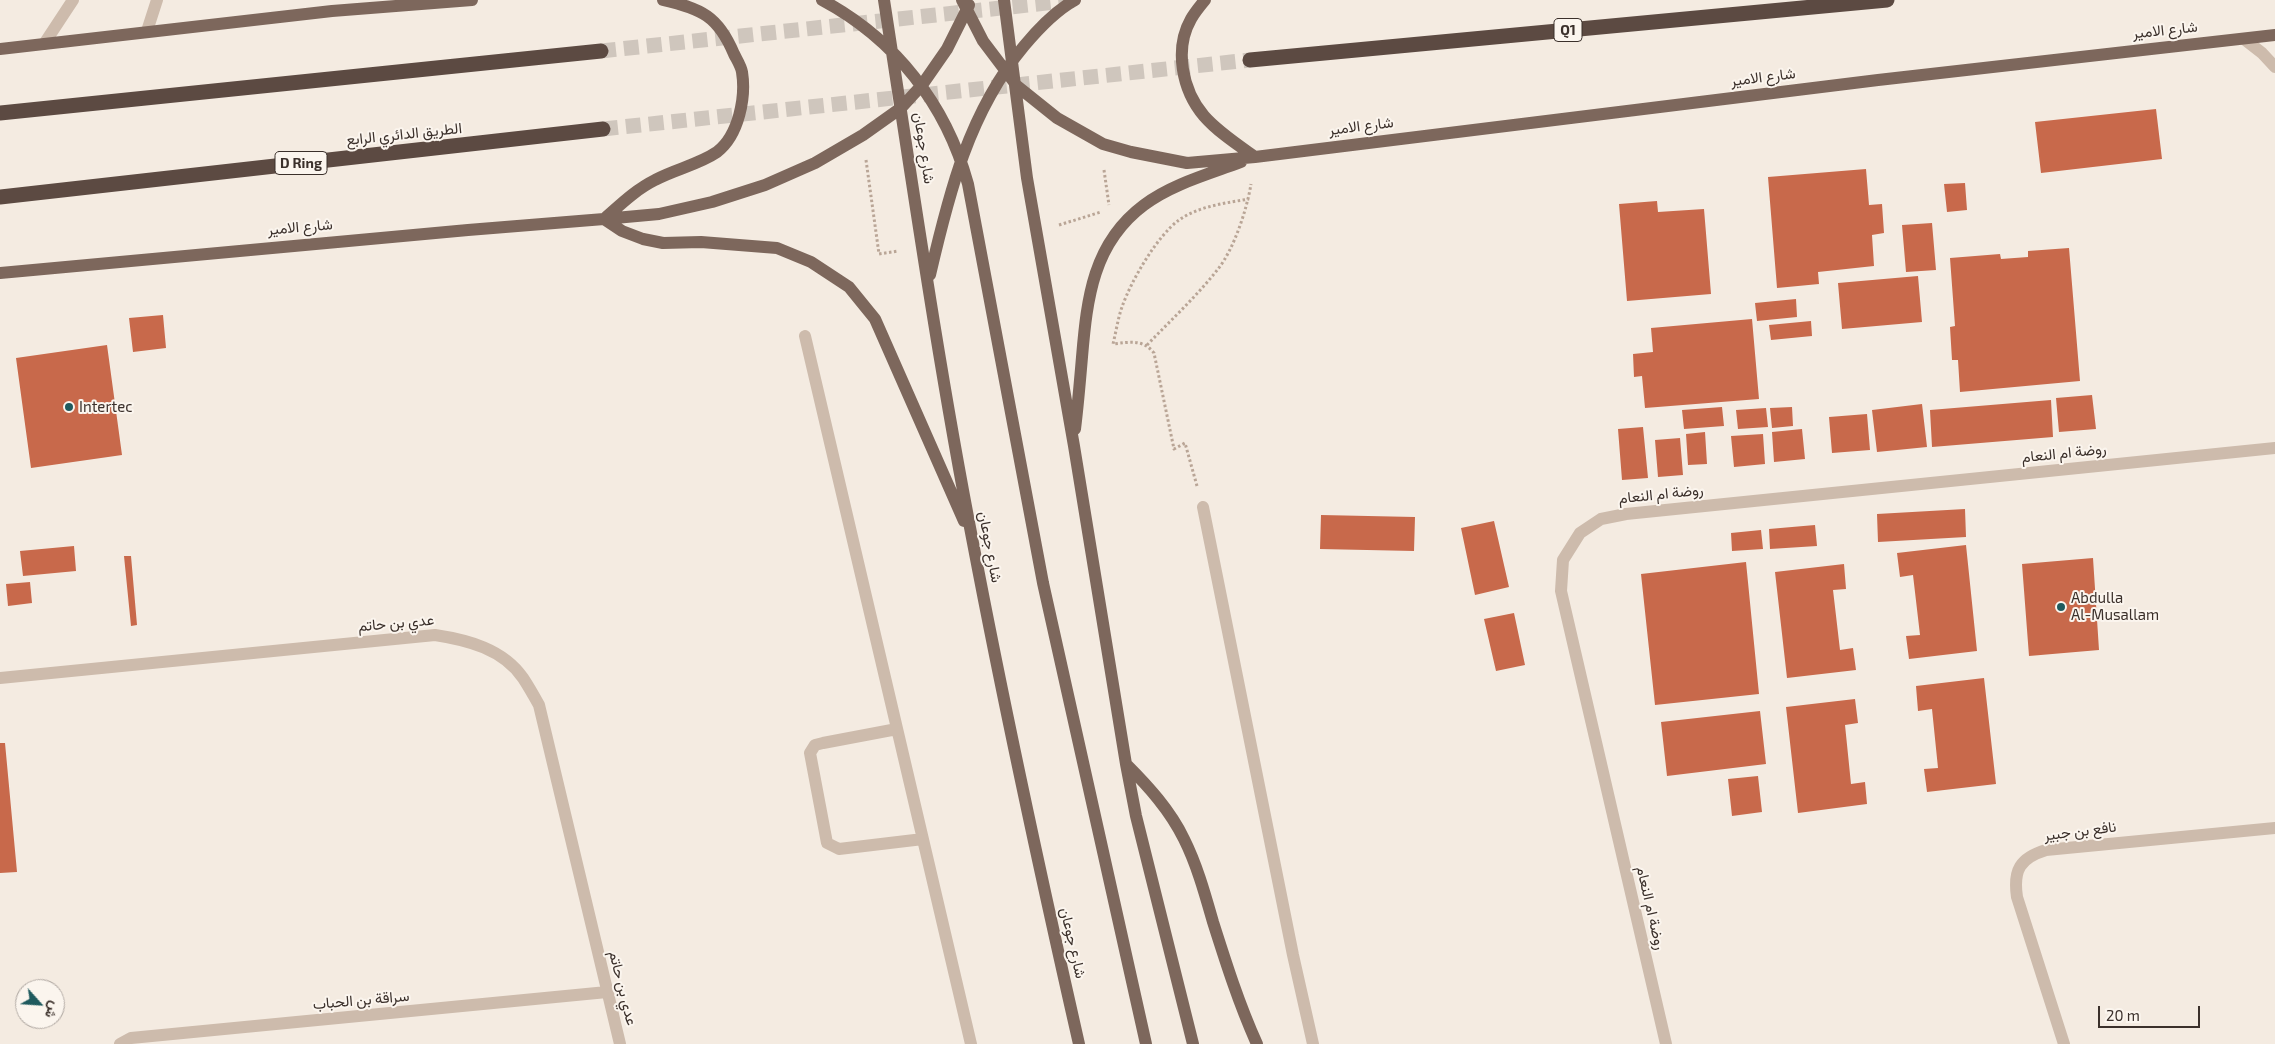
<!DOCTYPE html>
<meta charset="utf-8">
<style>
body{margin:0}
#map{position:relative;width:2275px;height:1044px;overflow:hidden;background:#f4ebe1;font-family:"Exo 2",Vazirmatn,sans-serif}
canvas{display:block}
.north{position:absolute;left:15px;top:979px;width:50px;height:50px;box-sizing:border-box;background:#fbf5ee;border:1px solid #aea6a0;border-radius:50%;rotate:116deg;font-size:14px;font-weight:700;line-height:20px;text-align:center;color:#3b302b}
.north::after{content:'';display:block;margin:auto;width:18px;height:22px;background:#1f5a5e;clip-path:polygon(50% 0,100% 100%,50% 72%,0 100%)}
.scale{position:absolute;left:2098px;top:1006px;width:102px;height:22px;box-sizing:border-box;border:2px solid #3b302b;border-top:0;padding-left:6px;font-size:15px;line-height:18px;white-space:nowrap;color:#3b302b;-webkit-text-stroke:4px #fbf5ee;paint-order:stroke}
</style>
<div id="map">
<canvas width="2275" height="1044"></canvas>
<div class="north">ش</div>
<div class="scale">20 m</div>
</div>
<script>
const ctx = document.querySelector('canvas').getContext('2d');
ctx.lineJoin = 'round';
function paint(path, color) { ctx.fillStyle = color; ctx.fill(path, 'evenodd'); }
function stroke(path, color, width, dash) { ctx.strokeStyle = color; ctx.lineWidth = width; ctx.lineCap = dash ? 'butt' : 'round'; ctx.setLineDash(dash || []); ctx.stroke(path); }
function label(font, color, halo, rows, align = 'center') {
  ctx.font = font + ' "Exo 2",Vazirmatn,sans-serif'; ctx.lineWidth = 4; ctx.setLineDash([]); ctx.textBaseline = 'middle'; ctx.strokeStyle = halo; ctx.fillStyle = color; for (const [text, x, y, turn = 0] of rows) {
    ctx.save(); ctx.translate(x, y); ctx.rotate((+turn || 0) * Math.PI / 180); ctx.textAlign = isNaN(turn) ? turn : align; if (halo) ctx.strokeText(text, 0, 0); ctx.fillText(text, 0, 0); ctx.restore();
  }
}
const building = new Path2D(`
 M2156 109 2162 159 2041 173 2035 122Z
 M1866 169 1869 205 1882 204 1884 233 1872 235 1874 266 1818 272 1819 284 1777 288 1768 177Z
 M1965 183 1967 210 1947 212 1944 184Z
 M1657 201 1658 212 1704 209 1711 294 1627 301 1619 204Z
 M1932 223 1936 270 1906 272 1902 225Z
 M2069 248 2080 381 1960 392 1958 360H1952L1950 327 1955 326 1950 258 2000 254 2001 259 2028 257V251Z
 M1918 276 1922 322 1842 329 1838 283Z
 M1796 299 1797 317 1757 321 1755 303Z
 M163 315 166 348 133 352 129 318Z
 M1752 319 1759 399 1645 408 1642 376 1634 377 1633 354 1653 352 1651 328Z
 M1811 321 1812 336 1771 340 1769 325Z
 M107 345 122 455 31 468 16 358Z
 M2092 395 2096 429 2059 432 2056 398Z
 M2051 400 2053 437 1932 447 1930 410Z
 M1922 404 1927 447 1877 452 1872 410Z
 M1722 407 1724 426 1684 429 1682 410Z
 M1792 407 1793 426 1772 428 1770 408Z
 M1766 408 1768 427 1738 429 1736 410Z
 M1867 414 1870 450 1832 453 1829 417Z
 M1643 427 1648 478 1622 480 1618 429Z
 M1802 429 1805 459 1774 462 1772 432Z
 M1705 432 1707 464 1688 465 1686 434Z
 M1763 434 1765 464 1734 467 1731 436Z
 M1680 438 1683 475 1658 477 1655 440Z
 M1965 509 1966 537 1878 542 1877 514Z
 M1321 515 1415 517 1414 551 1320 549Z
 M1494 521 1509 587 1475 595 1461 528Z
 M1815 525 1817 546 1770 549 1769 529Z
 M1761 530 1763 549 1732 551 1731 533Z
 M1966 545 1977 651 1909 659 1906 636 1920 635 1913 575 1900 577 1897 553Z
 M74 546 76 571 23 576 20 551Z
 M124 556H131L137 625 131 626Z
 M2093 558 2099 650 2029 656 2022 564Z
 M1746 562 1759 694 1655 705 1641 574Z
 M1844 564 1846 589 1833 590 1840 650 1853 648 1856 670 1787 678 1775 572Z
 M30 582 32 603 8 606 6 584Z
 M1514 613 1525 665 1496 671 1484 619Z
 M1984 678 1996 784 1927 792 1924 769 1938 768 1932 709 1918 711 1916 686Z
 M1855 699 1858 723 1845 725 1851 784 1865 782 1867 804 1798 813 1786 707Z
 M1760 711 1766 764 1667 776 1661 722Z
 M0 743H5L17 872 0 873Z
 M1758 776 1762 812 1732 816 1728 779Z`);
const highwayTunnel = new Path2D(`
 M601 51 1075 0
 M603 129 1250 60`);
const path = new Path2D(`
 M866 160 879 254 898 251
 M1104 170 1109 205
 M1059 225 1101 212
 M1147 345C1171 320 1197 296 1218 269 1234 249 1247 209 1251 184
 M1197 486 1185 443 1174 449 1154 353C1143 339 1130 342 1113 344 1116 332 1118 318 1122 307 1131 281 1157 236 1179 220 1199 206 1226 203 1249 199`);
const minor = new Path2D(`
 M147 31 157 0
 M2244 39 2262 53 2275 67
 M44 44 73 0
 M805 336 971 1044
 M1203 507 1293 955 1313 1044
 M0 678 435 635C468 640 503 649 523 678 529 687 534 696 539 705L620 1044
 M897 729 823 743 815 745 810 753 827 843 839 849 923 839
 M120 1044 131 1038 607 992
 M1666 1044 1561 591 1563 560 1580 533 1601 519 1626 514 2275 448
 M2064 1044 2017 897C2013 870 2020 858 2046 850L2275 828`);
const major = new Path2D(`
 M822 0C895 39 946 104 968 184L1043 583 1146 1044
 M884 0C912 181 938 363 973 543 1005 711 1041 877 1079 1044
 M962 0 983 41 1017 86 1057 118 1103 144 1131 152 1187 163 1255 157 1878 80 2275 35
 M1004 0 1027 178 1074 446 1126 764 1136 816 1193 1044
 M1205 0C1200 6 1195 12 1191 19 1174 49 1182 90 1204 116 1218 132 1238 145 1255 157
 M0 49 332 11 472 0
 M604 219 622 231 643 239 663 243 701 242 777 248 811 262 849 287 875 319 964 521
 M604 219C620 205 635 190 655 180 675 169 698 165 717 152 739 135 746 97 742 72 741 66 737 60 734 54 718 16 702 9 663 0
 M0 273 468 230 604 219 659 214 712 202 765 185 815 163 863 135 901 108 922 85 947 49 969 5
 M930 275C949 193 969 112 1024 46 1039 28 1055 11 1075 0
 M1075 429C1078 405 1080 381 1082 357 1087 298 1093 243 1144 205 1172 184 1209 174 1241 162
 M1126 764C1148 786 1170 810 1184 839 1197 865 1205 894 1213 922 1226 963 1239 1004 1257 1044`);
const highway = new Path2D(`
 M1250 60 1887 0
 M0 113 601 51
 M0 197 603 129`);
const markers = [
 [69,407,5,"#1f5a5e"],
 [2061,607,5,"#1f5a5e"]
];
const shields = [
 [1568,30,28],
 [301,163,52]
];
const shieldNames = [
 ["Q1",1568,30],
 ["D Ring",301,163]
];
const streetNames = [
 ["شارع الامير",2165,30,-6],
 ["شارع الامير",1763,77,-7],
 ["شارع الامير",1361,126,-7],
 ["الطريق الدائري الرابع",404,134,-6],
 ["شارع جوعان",924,148,81],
 ["شارع الامير",300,227,-5],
 ["روضة ام النعام",2064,453,-6],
 ["روضة ام النعام",1661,494,-6],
 ["شارع جوعان",990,547,79],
 ["عدي بن حاتم",396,623,-5],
 ["نافع بن جبير",2080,831,-7],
 ["روضة ام النعام",1651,908,77],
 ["شارع جوعان",1073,943,77],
 ["عدي بن حاتم",623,988,76],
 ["سراقة بن الحباب",361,1000,-5]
];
const poiNames = [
 ["Intertec",79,407],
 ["Abdulla",2071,598],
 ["Al-Musallam",2071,615]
];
paint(building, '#c8694b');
stroke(highwayTunnel, '#cfc6bd', 15, [15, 8]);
stroke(path, '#b9a596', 3, [2.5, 2.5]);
stroke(minor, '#cdbbac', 12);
stroke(major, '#7d675c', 12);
stroke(highway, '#5c4a42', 15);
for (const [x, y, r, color] of markers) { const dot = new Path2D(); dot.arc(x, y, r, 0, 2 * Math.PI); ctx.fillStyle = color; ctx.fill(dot); stroke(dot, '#fbf5ee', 2); }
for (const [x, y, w] of shields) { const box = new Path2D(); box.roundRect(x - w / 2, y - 11.5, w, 23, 4); ctx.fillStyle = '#fbf5ee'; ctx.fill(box); stroke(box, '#3b302b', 1); }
label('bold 14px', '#3b302b', null, shieldNames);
label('15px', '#3b302b', '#fbf5ee', streetNames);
label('15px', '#3b302b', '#fbf5ee', poiNames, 'left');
</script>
